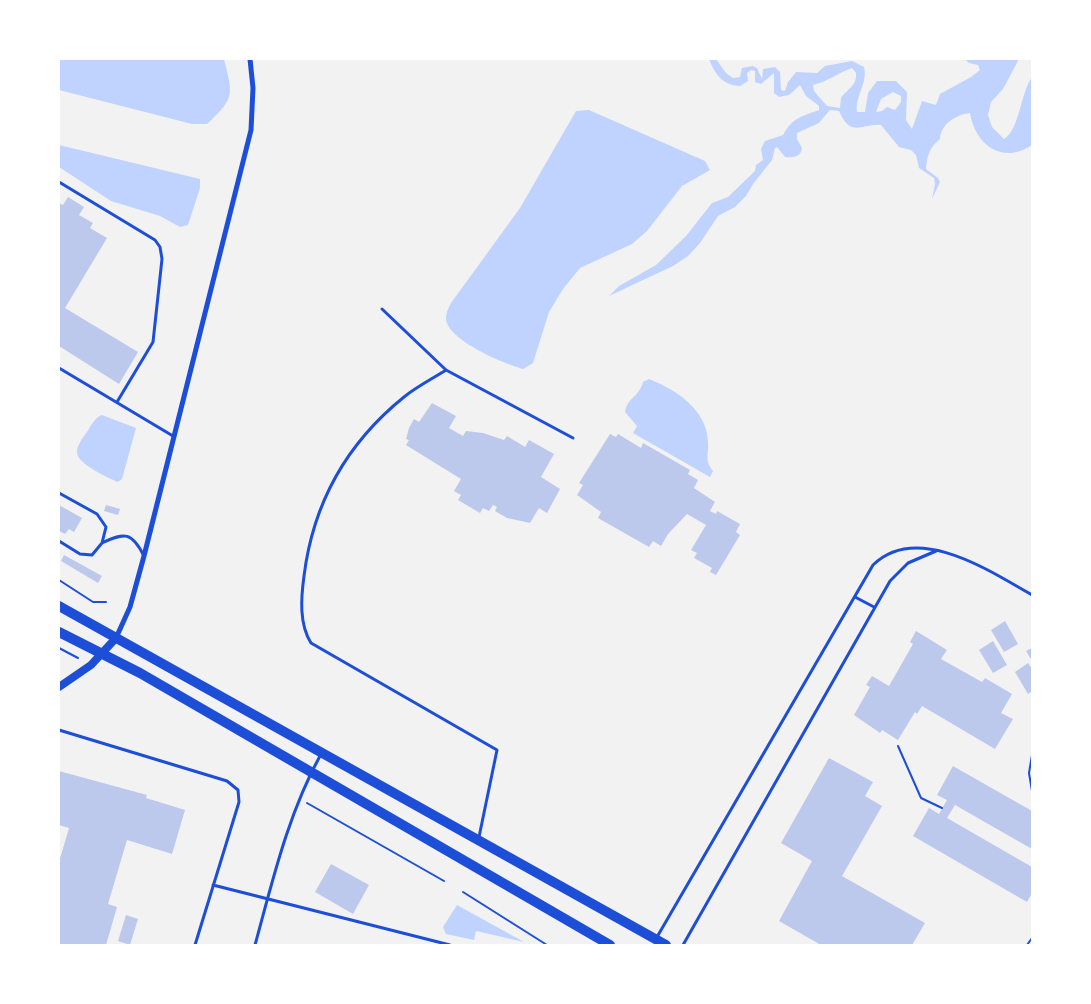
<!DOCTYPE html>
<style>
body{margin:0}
#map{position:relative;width:1091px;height:1004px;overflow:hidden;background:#f2f2f2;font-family:"Nunito Sans",sans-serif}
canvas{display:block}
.frame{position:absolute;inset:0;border:60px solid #fff;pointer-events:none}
</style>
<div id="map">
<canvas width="1091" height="1004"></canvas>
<div class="frame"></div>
</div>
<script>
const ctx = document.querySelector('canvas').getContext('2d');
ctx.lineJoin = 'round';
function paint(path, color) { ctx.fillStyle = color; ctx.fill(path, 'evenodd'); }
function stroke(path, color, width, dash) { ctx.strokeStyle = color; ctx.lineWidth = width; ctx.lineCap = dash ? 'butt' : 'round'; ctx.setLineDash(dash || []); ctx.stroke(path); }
const water = new Path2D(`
 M59 59H224C233 95 235 98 207 124H192L59 90Z
 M709 59H716L726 73 733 78 740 77 742 68 753 66 757 68 762 79 763 69 775 67 780 72 781 90 785 91 788 82 796 72 817 73 825 66 852 61 864 67C868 83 855 96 857 112H865L868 93 877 81H896L907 92 906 120 912 129 922 101 936 105 940 94 971 77 980 70 978 65 969 63 965 59H1019L1003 89 991 102 988 115 992 127 1004 139C1020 129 1020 94 1032 77V145C1003 165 975 145 970 113 955 115 941 124 940 139 929 148 927 156 926 169L938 178 940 182 932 199 935 184 934 178 919 168 916 155 911 150 899 147 881 125C862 123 851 139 839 111L830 110 819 123 797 133V139L802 148C801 157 793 158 785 157L777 147 775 148 772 160 753 184 746 196 735 207 718 216 700 243 688 256 673 266 609 296 619 286 656 265 686 236 712 203 728 197 755 171 756 165 763 160 761 149 765 141 783 135C793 117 801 117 819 110V106L806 96 800 85 789 95 779 97 774 93V73L761 84 755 82V71L751 70 747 73 748 81 740 86C722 85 715 74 709 59ZM852 68 856 73C857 86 848 88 841 98L840 108 827 106 814 91 813 85C827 82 838 73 852 68ZM893 92 901 96V102L895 110 887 107 882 111 876 112 881 99Z
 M589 110 705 161 710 170 682 186 647 231 632 244 580 268 563 289 549 312 533 363 523 369C505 364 446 340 446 318 446 313 449 307 451 303L520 208 576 111Z
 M59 145 200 179V188L188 225 180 227 160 216 111 201 59 167Z
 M649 379C677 390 707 410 708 442 709 454 704 460 713 471L710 477 633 433 637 426 625 412C627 398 639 397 643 382Z
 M102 415 136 428 122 479 118 482C108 478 78 464 77 453 76 447 83 437 87 432 91 426 95 417 102 415Z
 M457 905 524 942 476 931 474 940 446 934 443 927Z`);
const building = new Path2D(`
 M68 197 84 207 79 215 93 223 90 228 107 238 65 308 138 352 119 384 59 346V203L63 205Z
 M432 403 456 416 449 428 463 436 466 431 483 433 504 440 507 436 525 447 529 440 554 454 541 477 560 489 547 513 539 508 530 523 507 518 495 511 497 507 493 505 489 511 483 508 480 513 458 500 461 495 454 491 461 479 406 445 409 440 406 439 409 428 414 419 419 422Z
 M610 434 616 437 618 434 641 448 643 443 690 470 688 474 698 480 694 488 715 502 710 511 716 514 717 511 740 524 736 532 740 535 716 575 710 572 712 568 694 558 697 553 691 550 706 525 687 514 668 534 661 546 653 541 649 547 598 518 601 512 577 495 583 485 579 483Z
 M59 505 82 518 74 532 69 529 65 534 59 531Z
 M106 505 120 509 118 515 104 511Z
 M64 555 102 576 98 583 61 561Z
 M1005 621 1018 644 1004 652 991 630Z
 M916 631 947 650 941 659 982 682 985 678 1012 694 1001 713 1013 719 995 749 922 706 917 714 915 712 898 740 882 730 880 733 854 715 870 687 866 685 872 676 889 686 913 644 910 642Z
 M993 641 1007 665 993 673 979 650Z
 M1032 648V661L1026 651Z
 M1028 663 1032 669V691L1028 694 1015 672Z
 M829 758 873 782 865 796 882 806 842 876 925 923 912 945H821L779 921 812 861 781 843Z
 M953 766 1032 811V849L955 805 947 818 1032 867V893L1027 902 913 836 929 808 939 814 947 800 937 795Z
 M59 771 147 795 146 798 185 810 172 854 127 840 108 904 117 907 106 945H59V862L69 828 59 825Z
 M331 864 369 885 353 914 315 892Z
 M126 915 138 919 130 945 118 941Z`);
const path = new Path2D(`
 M59 580 93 602H106
 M59 648 78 658
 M898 746 921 798 942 808
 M1032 755 1029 773 1032 791
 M307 803 444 881
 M463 892 547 945
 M1027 945 1032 938`);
const service = new Path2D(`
 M59 182 155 240 160 247 162 259 153 342 117 402
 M382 309 446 370
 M59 368 173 436
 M59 493 97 514 106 527 102 543 92 555 80 554 59 541
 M102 543C125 532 132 532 144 556
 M855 597 874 607
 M59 730 227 781 238 790 239 802 195 945
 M479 837 497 750 311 643C299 624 301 598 304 576 313 504 347 443 404 397 416 387 432 379 446 370L573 438
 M213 885 450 945
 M657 937 873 565C917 522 990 571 1032 595
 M255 945C273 879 288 814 321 754
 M683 945 890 581 908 563 936 551`);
const minor = new Path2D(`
 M116 638 130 607 144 556 251 130 253 88 250 59`);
const tertiary = new Path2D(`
 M59 687 91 665 116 638`);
const primary = new Path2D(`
 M59 606 666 945
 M59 632 140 673 610 945`);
paint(water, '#bfd3fe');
paint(building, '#bdc9ec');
stroke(path, '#1d4ed8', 2);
stroke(service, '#1d4ed8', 3);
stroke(minor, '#1d4ed8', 5);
stroke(tertiary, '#1d4ed8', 8);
stroke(primary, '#1d4ed8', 10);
</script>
